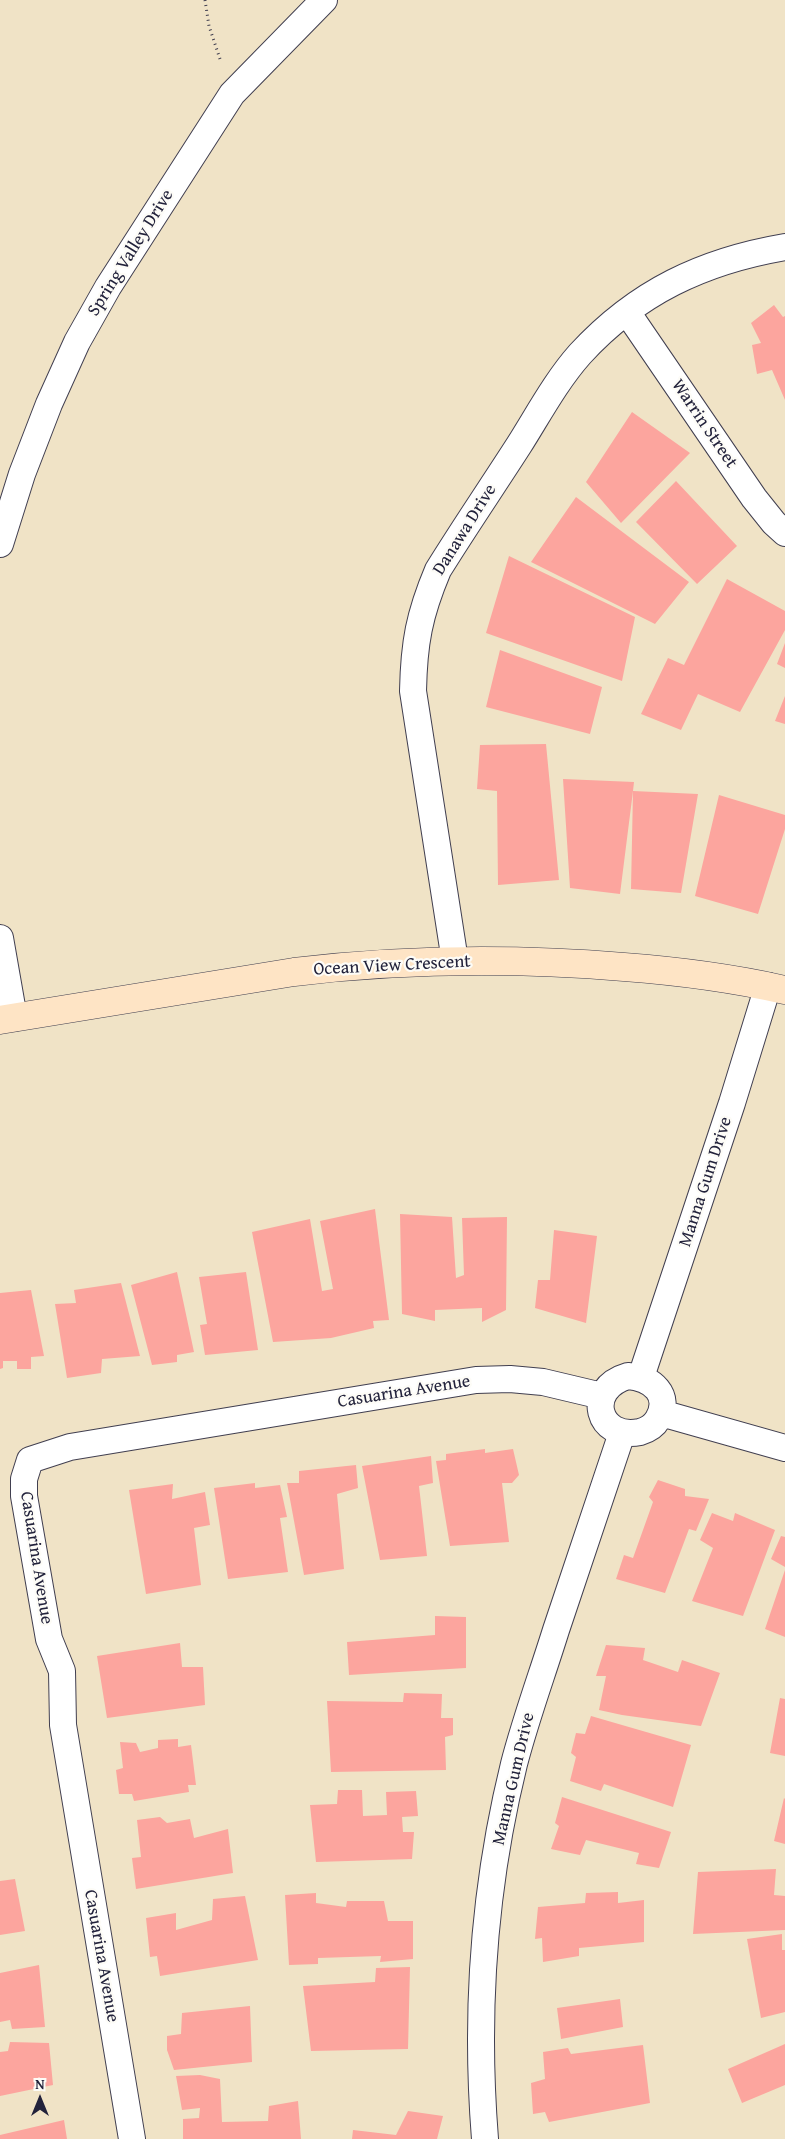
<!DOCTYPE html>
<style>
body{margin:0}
#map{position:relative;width:785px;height:2139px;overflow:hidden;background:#f0e3c6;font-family:"Gentium Book Plus",serif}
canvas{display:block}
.north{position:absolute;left:15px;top:2074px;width:50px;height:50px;-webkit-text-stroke:4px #fdfcf7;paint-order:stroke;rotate:0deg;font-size:14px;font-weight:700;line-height:20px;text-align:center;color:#22223b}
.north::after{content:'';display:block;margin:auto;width:18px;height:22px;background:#22223b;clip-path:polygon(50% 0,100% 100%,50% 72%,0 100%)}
</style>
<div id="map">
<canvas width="785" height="2139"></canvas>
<div class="north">N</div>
</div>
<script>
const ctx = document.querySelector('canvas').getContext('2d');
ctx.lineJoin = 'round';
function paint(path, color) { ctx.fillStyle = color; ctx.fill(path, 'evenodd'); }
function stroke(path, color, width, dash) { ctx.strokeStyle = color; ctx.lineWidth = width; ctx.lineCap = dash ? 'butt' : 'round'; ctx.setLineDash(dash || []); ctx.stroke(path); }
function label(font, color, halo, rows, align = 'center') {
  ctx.font = font + ' "Gentium Book Plus",serif'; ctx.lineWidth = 4.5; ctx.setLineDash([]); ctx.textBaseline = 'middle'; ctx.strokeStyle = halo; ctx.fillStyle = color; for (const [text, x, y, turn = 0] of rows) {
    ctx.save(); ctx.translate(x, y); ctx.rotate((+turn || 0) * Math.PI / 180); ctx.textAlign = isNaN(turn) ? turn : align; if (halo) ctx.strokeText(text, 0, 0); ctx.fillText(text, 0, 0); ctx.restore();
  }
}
const building = new Path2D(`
 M774 305 783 317 785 316V400L772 370 757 374 752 345 761 343 751 323Z
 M632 412 690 453 621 523 586 482Z
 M676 481 737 546 697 584 636 522Z
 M576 497 689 582 655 624 531 562Z
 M509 556 635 617 622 681 486 633Z
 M727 579 785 611V630L740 712 698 694 681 730 641 714 668 658 684 665Z
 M785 643V668L777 664Z
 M500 650 602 687 590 734 486 707Z
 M785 696V724L775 721Z
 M546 744 559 880 498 885 497 791 477 789 480 745Z
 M563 779 634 782 633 791 698 794 681 893 631 889 633 791 620 894 570 888Z
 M719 795 785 815V829L758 914 695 896Z
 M375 1209 389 1320 373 1321 374 1328 331 1338 273 1342 252 1232 310 1219 322 1291 333 1289 320 1221Z
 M400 1214 452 1217 456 1278 464 1275 462 1218 507 1217 506 1310 482 1322V1308L435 1310V1321L402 1314Z
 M554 1230 597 1236 586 1323 535 1308 538 1280H550Z
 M177 1272 194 1352 177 1355V1362L152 1365 131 1285Z
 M246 1272 258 1350 205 1355 200 1325 207 1324 199 1277Z
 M121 1283 140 1356 102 1359 101 1373 67 1378 55 1304 76 1303 74 1290Z
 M31 1290 44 1356 31 1357V1369H17V1361H3V1368L0 1369V1293Z
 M485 1449V1453L513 1449 519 1475 512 1483H502L509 1542 450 1546 436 1461 446 1460V1454Z
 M431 1456 433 1483 419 1486 427 1556 380 1560 362 1466Z
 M356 1465 358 1488 337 1494 344 1569 304 1575 287 1483H299V1471Z
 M658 1480 685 1489V1496L709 1499 696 1531 689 1529 665 1593 616 1579 624 1555 633 1558 653 1502 649 1497Z
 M255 1483V1488L280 1485 287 1517 280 1518 288 1572 228 1579 214 1488Z
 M173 1484 172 1499 205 1492 210 1525 194 1528 201 1585 146 1594 129 1490Z
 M712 1513 733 1521 735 1513 775 1530 743 1616 692 1601 713 1548 700 1540Z
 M781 1536 785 1537V1567L771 1559Z
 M785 1570V1637L765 1629Z
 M435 1616 466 1617V1668L349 1675 347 1642 435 1635Z
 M180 1643 182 1667H203L205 1705 107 1718 97 1656Z
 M606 1645 645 1648 643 1660 678 1672 682 1660 720 1673 701 1726 622 1715 599 1710 606 1676H596Z
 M404 1693 442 1694 441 1718H453V1735L445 1737 446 1770 331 1772 327 1701 403 1702Z
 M780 1698 785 1699V1756L770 1753Z
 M591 1716 691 1745 673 1807 604 1784 601 1791 570 1781 576 1757 571 1753 576 1733 585 1734Z
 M178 1739V1747L191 1745 196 1785H188L189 1792 134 1801 132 1794H119L116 1770 123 1768 120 1742 136 1743 140 1752 158 1748V1740Z
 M338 1790H362L363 1816 387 1815 386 1792 416 1791 418 1816 402 1817 403 1832H414L412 1859 316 1862 310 1805 337 1804Z
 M562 1797 671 1832 659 1868 636 1864 639 1853 586 1840 580 1855 551 1849 559 1826 555 1823Z
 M784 1798 785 1799V1844L774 1841Z
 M160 1817 167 1823 190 1819 194 1838 228 1829 233 1873 136 1889 132 1858 141 1857 137 1820Z
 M776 1869 774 1895 785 1896V1930L693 1934 698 1872Z
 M15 1879 25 1931 0 1935V1881Z
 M618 1892V1903L644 1900V1942L579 1948V1956L543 1962 542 1938 535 1939 538 1907 585 1903 586 1893Z
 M316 1893V1903L346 1907 347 1901H384L388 1921H413V1959L380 1962 381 1956 318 1958V1964L289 1965 285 1895Z
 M245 1896 258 1960 160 1976 157 1956 150 1957 146 1918 176 1913V1930L212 1920 213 1899Z
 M782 1934V1950H785V2012L761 2018 747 1939Z
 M39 1965 45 2027 12 2029 10 2020 0 2022V1973Z
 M410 1967 408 2049 311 2051 303 1986 375 1982 376 1968Z
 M620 1999 623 2027 561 2039 557 2008Z
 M250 2006 252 2062 174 2070 167 2050V2036L181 2034 182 2013Z
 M10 2042 49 2043 53 2085 0 2096V2052L8 2051Z
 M785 2044V2085L742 2103 728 2069Z
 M643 2045 650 2103 549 2122 545 2112 533 2114 531 2083 545 2079 543 2052 568 2048 571 2054Z
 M200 2075 220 2079 222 2122 268 2121 269 2106 298 2101 301 2139H183V2119L199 2118 200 2108 182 2110 176 2076Z
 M408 2111 443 2116 437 2139H352L353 2130 396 2135Z
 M64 2120 67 2139H0V2135Z`);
const path = new Path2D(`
 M205 0 209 26 221 62`);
const street = new Path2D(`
 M627 312 754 498 774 523 785 533
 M0 544 22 474 49 404 77 342 108 287 232 94 324 0
 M0 938 14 1018
 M455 961 413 691C414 643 419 615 438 570 464 528 492 487 519 445 538 415 556 381 580 354 637 292 703 261 785 247
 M628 1376C652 1378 672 1395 658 1419 654 1426 647 1430 640 1432 598 1441 583 1389 628 1376Z
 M641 1377 732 1103 768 986
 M661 1413 785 1448
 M132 2139 63 1725 62 1671 49 1639 24 1496V1479L30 1460 70 1447 476 1380 510 1379 543 1382 602 1396
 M485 2139C475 2014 484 1886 514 1764 526 1718 542 1675 556 1630 578 1565 600 1499 622 1433`);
const secondary = new Path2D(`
 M0 1020 294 972C403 959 514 958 624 967 677 971 732 978 785 990`);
const streetNames = [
 ["Spring Valley Drive",131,253,-58],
 ["Warrin Street",704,424,56],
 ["Danawa Drive",465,530,-58],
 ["Ocean View Crescent",392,966,-3],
 ["Manna Gum Drive",706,1182,-72],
 ["Casuarina Avenue",404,1392,-9],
 ["Casuarina Avenue",36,1558,81],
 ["Manna Gum Drive",514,1779,-77],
 ["Casuarina Avenue",101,1956,80]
];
paint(building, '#fca59e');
stroke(street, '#413f50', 28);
stroke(secondary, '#413f50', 29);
stroke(path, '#413f50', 3, [1, 4]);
stroke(street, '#fff', 26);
stroke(secondary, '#fee4c5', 28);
label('18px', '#22223b', '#fdfcf7', streetNames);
</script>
